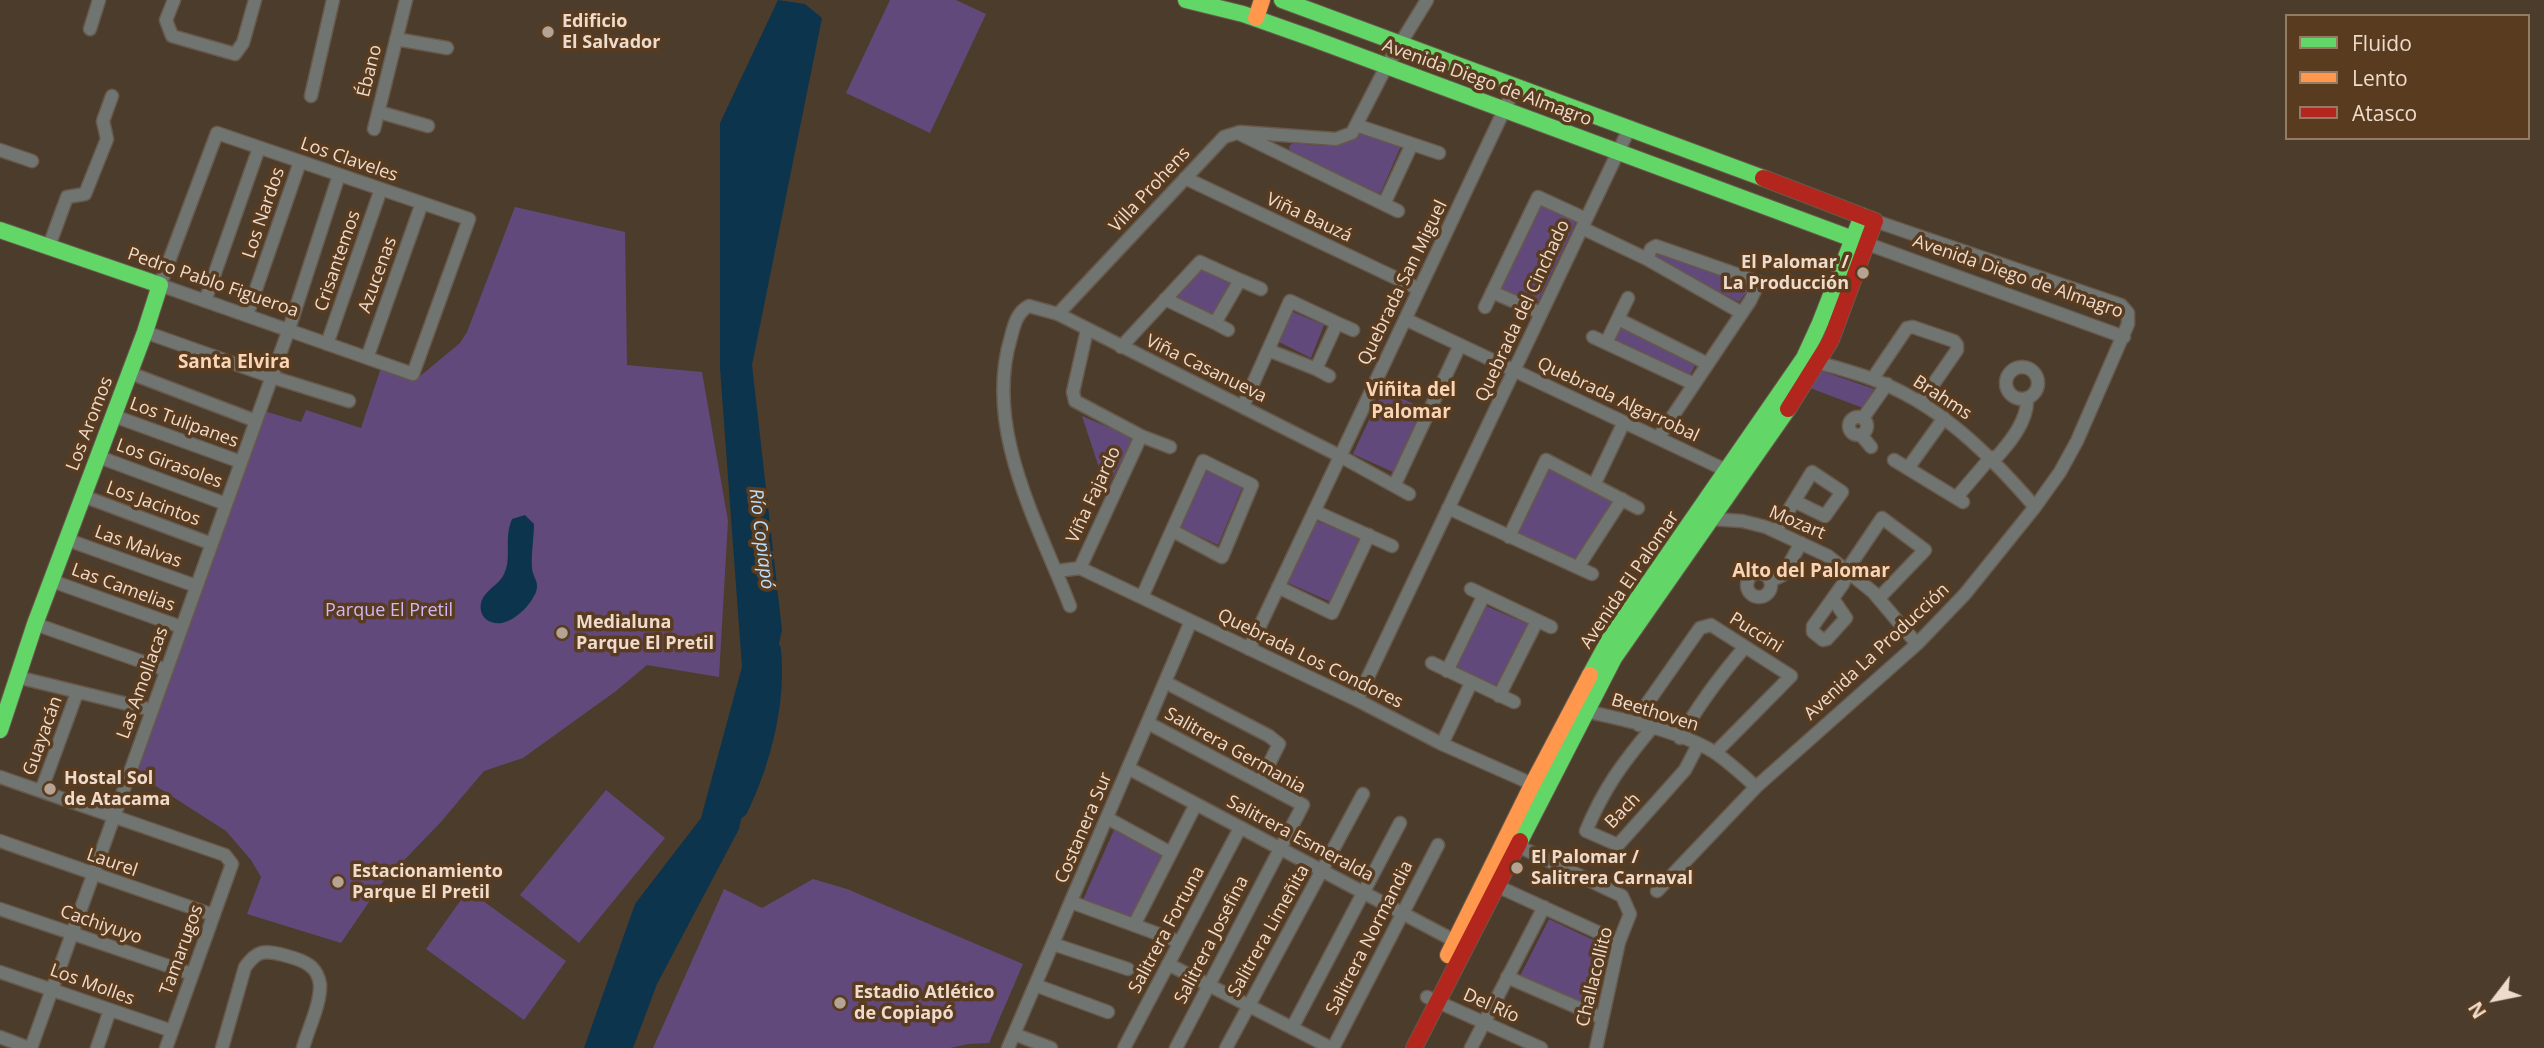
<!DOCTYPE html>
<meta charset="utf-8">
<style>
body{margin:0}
#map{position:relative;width:2544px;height:1048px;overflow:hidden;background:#4c3c2c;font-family:"Open Sans",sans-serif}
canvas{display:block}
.legend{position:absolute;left:2285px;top:14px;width:245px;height:126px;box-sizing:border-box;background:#593b1f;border:2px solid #957b64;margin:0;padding:9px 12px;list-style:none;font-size:21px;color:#eedbcb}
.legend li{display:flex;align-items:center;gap:14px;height:35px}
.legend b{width:35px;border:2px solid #957b64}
.north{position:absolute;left:2460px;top:964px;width:70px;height:70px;-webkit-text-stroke:5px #593b1f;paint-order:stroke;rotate:238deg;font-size:19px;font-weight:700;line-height:28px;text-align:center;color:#eedbcb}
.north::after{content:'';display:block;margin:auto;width:24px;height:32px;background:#eedbcb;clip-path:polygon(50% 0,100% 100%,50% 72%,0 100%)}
</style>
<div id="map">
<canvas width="2544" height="1048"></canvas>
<ul class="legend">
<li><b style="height:9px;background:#63d668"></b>Fluido</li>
<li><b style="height:9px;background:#ff974d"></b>Lento</li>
<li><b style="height:9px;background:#b3261e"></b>Atasco</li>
</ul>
<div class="north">N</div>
</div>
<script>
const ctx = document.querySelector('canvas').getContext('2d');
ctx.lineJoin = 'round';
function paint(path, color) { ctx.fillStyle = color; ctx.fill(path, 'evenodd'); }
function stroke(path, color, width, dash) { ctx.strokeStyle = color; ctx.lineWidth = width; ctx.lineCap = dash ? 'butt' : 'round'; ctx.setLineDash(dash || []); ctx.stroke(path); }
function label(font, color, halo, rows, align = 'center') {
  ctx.font = font + ' "Open Sans",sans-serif'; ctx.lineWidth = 7; ctx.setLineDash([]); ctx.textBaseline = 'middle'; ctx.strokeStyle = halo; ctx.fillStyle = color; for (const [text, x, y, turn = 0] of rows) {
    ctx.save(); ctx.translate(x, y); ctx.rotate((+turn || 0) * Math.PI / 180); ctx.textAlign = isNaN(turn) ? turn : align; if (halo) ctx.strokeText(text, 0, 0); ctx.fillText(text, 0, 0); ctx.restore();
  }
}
const green = new Path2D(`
 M890 0H956L986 14 930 133 846 93Z
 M1359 132 1401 146 1380 194 1290 152 1289 146 1293 143C1317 145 1341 151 1359 132Z
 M1540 203 1577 220 1538 302 1499 289Z
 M515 207 625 232 627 365 702 372 728 521 719 677 647 665 616 691 523 758 484 771 440 823 382 883 341 943 247 914 261 877 251 860 226 831 134 772 264 411 301 422 306 410 361 428 381 368 419 377 460 343 467 332Z
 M1658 251 1751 286 1739 302 1657 259 1653 253Z
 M1202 268 1231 282 1212 315 1174 297Z
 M1291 311 1324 325 1311 358 1279 342Z
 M1618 327 1696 364 1689 377 1611 340Z
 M1819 370 1874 389 1863 408 1810 388Z
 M1383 390 1423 408 1393 472 1353 454Z
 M1082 416 1134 438 1106 489Z
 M1207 469 1243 486 1218 545 1180 527Z
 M1552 469 1611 499 1612 505 1576 559 1570 560 1517 534 1546 472Z
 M1317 521 1360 537 1331 602 1288 583Z
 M1486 606 1528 624 1497 688 1455 669Z
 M606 790 665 838 579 943 520 895Z
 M1114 830 1163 855 1131 917 1083 900Z
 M813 879 847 889 1023 964 989 1043 969 1044 950 1048H653L724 889 762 908Z
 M468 890 566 961 524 1020 426 949Z
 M1549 919 1608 947 1594 1009 1520 976Z`);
const water = new Path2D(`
 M778 0 805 4 822 18 752 365 782 630 739 829 657 984 633 1048H584L635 904 701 818 742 667 720 368V123Z
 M525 515 534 524C534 537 531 554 532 567 532 577 540 581 536 592 530 607 508 629 491 622 486 620 482 616 481 611 478 593 496 588 503 576 513 559 503 540 512 519Z`);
const river = new Path2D(`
 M739 809C762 761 777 704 772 650`);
const street = new Path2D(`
 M174 0 166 20 172 36 235 54 243 43 255 0
 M90 29 99 0
 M396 39 447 48
 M311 96 333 0
 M379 112 428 126
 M1356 125 1439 153
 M374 129 406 0
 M217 133 469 219 413 374 160 285Z
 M1240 134 1398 211
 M0 150 32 161
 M1185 178 1419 289
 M1384 204 1412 144
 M1582 228 1647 259 1742 313
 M1865 243 2124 337
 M49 246 67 197 85 194 107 139 103 121 112 96
 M1647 259 1651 249 1656 246 1759 282 1750 301 1658 438
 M1240 280 1261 289
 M1492 292 1541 313
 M205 301 259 148
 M1485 307 1538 197 1586 219
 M1058 314 1224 137 1240 132 1336 139 1352 133 1386 67 1427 0
 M247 315 300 162
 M1405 319 1734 474
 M1618 319 1708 364
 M1215 323 1228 330
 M1337 323 1353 330
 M145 332 272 377 349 401
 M1593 337 1694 384
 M1606 343 1628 298
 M327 344 381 189
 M1121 347 1200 262 1240 280 1215 323 1165 299
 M367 358 422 203
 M1810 362C1824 363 1838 368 1851 372 1929 394 1984 448 2035 507
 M2006 383a16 16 0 1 1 32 0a16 16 0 1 1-32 0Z
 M1316 369 1329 376
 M130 373 256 421
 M1873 378 1907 328 1913 327 1954 341 1957 345V350L1921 402
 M1243 406 1290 301 1337 323 1316 369 1268 350
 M114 416 241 462
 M1849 426a9 9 0 1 1 18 0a9 9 0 1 1-18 0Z
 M1863 418 1887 384
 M1861 435 1871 447
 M1141 436 1170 447
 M99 457 226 504
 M1894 460 1963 502
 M1994 460C2009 444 2028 421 2027 399
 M1908 468 1944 418
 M1395 484 1460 345
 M1594 485 1624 422
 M83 496 212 544
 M1956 498 1991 457
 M1448 508 1592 574
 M1314 511 1392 546
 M1711 519 1742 521 1766 527 1828 556 1873 592 1917 644
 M1776 531 1812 472 1842 492 1825 516 1794 501
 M1509 537 1546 460 1638 508
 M68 540 196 586
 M1578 567 1622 499
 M1080 568 1141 436 1075 401 1073 392 1087 330
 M1057 571 1080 568 1357 700 1442 744 1539 787
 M1747 585a12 12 0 1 1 24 0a12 12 0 1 1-24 0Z
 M52 581 181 627
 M1770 581 1783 575 1801 543
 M1278 587 1332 613 1369 535
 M1471 589 1551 627
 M1142 597 1203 461 1252 485 1222 557 1173 531
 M1833 599 1846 618 1827 639 1823 640 1813 632V626L1843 584 1851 564 1882 518 1925 550 1879 598
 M1070 606C1038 523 983 429 1011 337 1014 325 1017 312 1029 306L1058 314 1340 456 1409 494
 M35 624 166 670
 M1249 649 1516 85
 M1432 663 1514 702
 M1447 671 1484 595
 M17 677 152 710
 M1165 682 1269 736 1279 744 1260 782
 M1499 696 1537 621
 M1357 700 1630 127
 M1580 710C1621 719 1678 730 1714 752 1729 762 1743 775 1756 787
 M1148 723 1303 805 1176 1048
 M1639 725 1646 705 1700 628 1711 625 1791 676 1715 753
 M1651 729C1622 764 1604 788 1586 831L1618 845 1685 770 1698 745
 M1680 738C1698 705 1721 675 1745 647
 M1442 744 1471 683
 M1128 768 1455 941
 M0 777 225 855 232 864 166 1048
 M41 791 77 693
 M1107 818 1171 853
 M0 841 213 915
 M1518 846 1622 896 1630 914 1619 942 1596 1048
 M1497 886 1619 942
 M1657 891 1756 787 1917 644 1965 594 2035 507 2060 472 2077 441 2128 324V313L2121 305 1875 221
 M1071 902 1180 942
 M0 909 192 974
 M1134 925 1196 804
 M1053 944 1128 969
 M1168 964 1331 1048
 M0 972 172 1031
 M1507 977 1602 1018
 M1035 985 1108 1012
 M1427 997 1541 1048
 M1292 1028 1400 823
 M1014 1034 1051 1048
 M0 1037 29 1048
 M31 1048 289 329 339 175
 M97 1048 110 1010
 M222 1048 245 967C250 961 254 955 261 953 271 950 301 959 309 965 315 969 319 977 320 984 321 1004 308 1029 303 1048
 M1008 1048 1191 621
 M1124 1048 1240 828
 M1226 1048 1363 794
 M1333 1048 1438 845
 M1471 1048 1544 907`);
const fast = new Path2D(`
 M1186 0 1243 14 1311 38 1861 242
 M1282 0 1763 178
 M0 230 160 285 145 332 35 624 0 730
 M1590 675 1609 640 1804 358 1820 323 1862 216
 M1520 841 1614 658 1788 409`);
const slow = new Path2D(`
 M1256 18 1262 0
 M1448 955 1532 785 1590 675`);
const jam = new Path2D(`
 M1763 178 1875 221 1831 340 1788 409
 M1414 1048 1520 841`);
const markers = [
 [548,32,7,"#b5a393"],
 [1863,273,7,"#b5a393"],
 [562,633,7,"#b5a393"],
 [50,789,7,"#b5a393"],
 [1517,868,7,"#b5a393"],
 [338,882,7,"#b5a393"],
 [840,1003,7,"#b5a393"]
];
const poiNames = [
 ["Edificio",562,22],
 ["El Salvador",562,43],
 ["El Palomar /",1849,263,"right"],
 ["La Producción",1849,284,"right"],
 ["Medialuna",576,623],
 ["Parque El Pretil",576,644],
 ["Hostal Sol",64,779],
 ["de Atacama",64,800],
 ["El Palomar /",1531,858],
 ["Salitrera Carnaval",1531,879],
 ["Estacionamiento",352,872],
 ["Parque El Pretil",352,893],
 ["Estadio Atlético",854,993],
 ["de Copiapó",854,1014]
];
const streetNames = [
 ["Ébano",370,71,-76],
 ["Avenida Diego de Almagro",1487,83,20],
 ["Los Claveles",349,160,19],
 ["Villa Prohens",1150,190,-47],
 ["Los Nardos",264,213,-71],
 ["Viña Bauzá",1309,218,25],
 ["Crisantemos",338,261,-71],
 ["Azucenas",378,275,-70],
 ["Avenida Diego de Almagro",2018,277,19],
 ["Pedro Pablo Figueroa",213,283,19],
 ["Quebrada San Miguel",1403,283,-64],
 ["Quebrada del Cinchado",1523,311,-65],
 ["Viña Casanueva",1206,369,26],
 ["Brahms",1942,398,33],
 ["Quebrada Algarrobal",1618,400,25],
 ["Los Tulipanes",184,423,20],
 ["Los Aromos",90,424,-69],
 ["Los Girasoles",169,464,20],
 ["Viña Fajardo",1094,495,-65],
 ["Los Jacintos",153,504,20],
 ["Mozart",1797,523,23],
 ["Las Malvas",138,547,20],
 ["Avenida El Palomar",1630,580,-56],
 ["Las Camelias",123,588,20],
 ["Puccini",1756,633,32],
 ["Avenida La Producción",1877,652,-43],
 ["Quebrada Los Condores",1310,659,26],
 ["Las Amollacas",143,683,-70],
 ["Beethoven",1655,713,17],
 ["Guayacán",43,736,-70],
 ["Salitrera Germania",1235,751,29],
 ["Bach",1623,811,-46],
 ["Costanera Sur",1084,828,-67],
 ["Salitrera Esmeralda",1300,839,28],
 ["Laurel",112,863,19],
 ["Cachiyuyo",101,925,19],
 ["Salitrera Fortuna",1167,930,-62],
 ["Salitrera Limeñita",1269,931,-61],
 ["Salitrera Normandia",1370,938,-63],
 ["Salitrera Josefina",1212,940,-63],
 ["Tamarugos",182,950,-70],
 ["Challacollito",1595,977,-76],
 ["Los Molles",92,985,20],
 ["Del Río",1491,1006,24]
];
const parkNames = [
 ["Parque El Pretil",389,611]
];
const neighbourhoodNames = [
 ["Santa Elvira",234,363],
 ["Viñita del",1411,391],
 ["Palomar",1411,413],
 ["Alto del Palomar",1811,572]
];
const waterNames = [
 ["Río Copiapó",761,539,83]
];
paint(green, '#62497b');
paint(water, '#0c344d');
stroke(river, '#0c344d', 18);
stroke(street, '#67594b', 15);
stroke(fast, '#67594b', 18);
stroke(slow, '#67594b', 18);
stroke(jam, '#67594b', 18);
stroke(street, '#717571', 12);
stroke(fast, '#63d668', 16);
stroke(slow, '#ff974d', 16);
stroke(jam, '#b3261e', 16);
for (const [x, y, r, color] of markers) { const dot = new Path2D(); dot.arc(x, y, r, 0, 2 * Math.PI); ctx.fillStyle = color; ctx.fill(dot); stroke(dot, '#593b1f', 2.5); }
label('bold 18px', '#eedbcb', '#593b1f', poiNames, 'left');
label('18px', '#eedbcb', '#593b1f', streetNames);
label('18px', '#d0b8f4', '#593b1f', parkNames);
label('bold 19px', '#f9d4b5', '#593b1f', neighbourhoodNames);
label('italic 19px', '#bae0fe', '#593b1f', waterNames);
</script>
